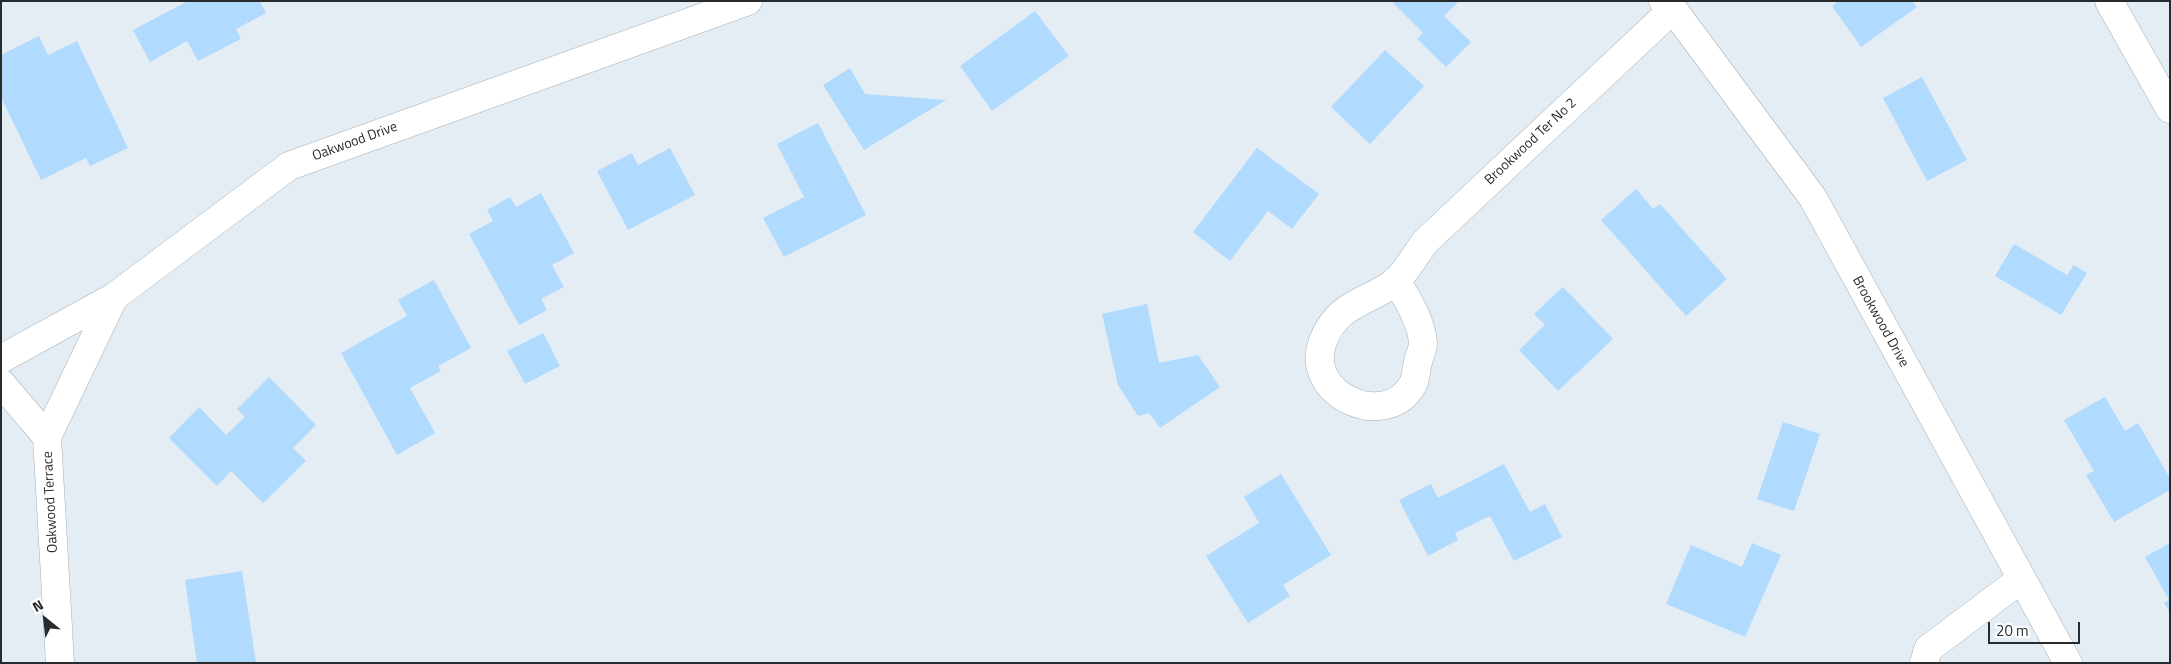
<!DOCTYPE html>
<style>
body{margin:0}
#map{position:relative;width:2171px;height:664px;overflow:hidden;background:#e4edf4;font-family:"Titillium Web",sans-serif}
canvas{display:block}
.frame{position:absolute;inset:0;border:2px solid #282b2e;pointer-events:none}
.north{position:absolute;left:20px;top:594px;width:50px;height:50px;-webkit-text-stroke:4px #fff;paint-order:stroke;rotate:331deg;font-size:14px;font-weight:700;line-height:20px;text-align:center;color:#282b2e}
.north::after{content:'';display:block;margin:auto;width:18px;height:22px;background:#282b2e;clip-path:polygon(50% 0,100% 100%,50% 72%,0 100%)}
.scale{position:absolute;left:1988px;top:622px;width:92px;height:22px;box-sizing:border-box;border:2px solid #282b2e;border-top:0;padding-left:6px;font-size:15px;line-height:18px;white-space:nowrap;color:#282b2e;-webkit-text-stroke:4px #fff;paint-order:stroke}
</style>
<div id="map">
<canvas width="2171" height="664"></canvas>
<div class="frame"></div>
<div class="north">N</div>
<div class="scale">20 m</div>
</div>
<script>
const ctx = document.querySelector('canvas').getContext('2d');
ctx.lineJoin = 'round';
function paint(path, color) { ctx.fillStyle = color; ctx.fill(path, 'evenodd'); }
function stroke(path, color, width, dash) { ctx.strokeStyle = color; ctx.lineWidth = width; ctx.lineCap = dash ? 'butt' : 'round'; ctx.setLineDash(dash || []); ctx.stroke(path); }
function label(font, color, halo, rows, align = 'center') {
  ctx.font = font + ' "Titillium Web",sans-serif'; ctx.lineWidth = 4.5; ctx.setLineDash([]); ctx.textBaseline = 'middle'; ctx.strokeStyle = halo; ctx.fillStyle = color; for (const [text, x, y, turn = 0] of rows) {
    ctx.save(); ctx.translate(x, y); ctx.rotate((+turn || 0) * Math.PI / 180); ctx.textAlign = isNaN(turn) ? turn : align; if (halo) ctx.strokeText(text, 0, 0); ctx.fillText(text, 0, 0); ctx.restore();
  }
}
const building = new Path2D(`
 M188 1H260L266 13 236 29 241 39 198 61 187 41 150 62 133 30Z
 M1391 1H1459L1444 16 1471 42 1446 67 1417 39 1423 33Z
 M1835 1H1912L1917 7 1861 47 1832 6 1836 3Z
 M1035 11 1069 56 992 111 960 66Z
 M39 36 48 55 77 41 128 148 90 166 86 158 41 180 1 97V55Z
 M1385 50 1424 86 1370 144 1331 107Z
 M850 68 865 94 946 100 864 150 823 85Z
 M1922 77 1967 160 1927 181 1883 98Z
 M818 123 866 215 784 257 763 218 804 197 777 144Z
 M670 148 695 195 628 230 597 171 632 153 638 165Z
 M1257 148 1319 194 1292 229 1268 211 1230 261 1193 232Z
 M1636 189 1653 209 1660 204 1727 279 1686 316 1601 220Z
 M541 193 574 253 552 265 564 287 541 299 547 310 519 325 469 234 493 221 487 210 510 197 516 207Z
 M2014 244 2067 275 2074 265 2087 273 2061 315 1995 276Z
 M434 280 471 348 438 366 441 371 410 388 435 433 397 455 341 353 407 316 398 300Z
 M1563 287 1613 339 1558 391 1519 350 1545 325 1534 314Z
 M1147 304 1159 363 1198 355 1220 387 1160 428 1149 413 1138 416 1118 385 1102 314Z
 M543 333 560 366 525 384 507 351Z
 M269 377 316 425 293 448 306 461 263 503 231 471 217 486 169 438 199 407 226 435 245 417 237 409Z
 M2105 397 2125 431 2138 423 2170 478V490L2114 522 2086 475 2094 471 2064 420Z
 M1783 422 1820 434 1794 511 1757 499Z
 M1504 464 1530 512 1545 504 1562 537 1514 561 1490 516 1455 533 1458 540 1428 556 1399 500 1431 484 1438 498Z
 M1281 474 1331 555 1283 585 1290 596 1248 623 1206 556 1259 523 1244 497Z
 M1752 543 1781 555 1745 637 1666 604 1691 545 1742 567Z
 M2170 543V612L2164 603 2169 600 2145 557Z
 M242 571 256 663H197L185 580Z`);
const street = new Path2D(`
 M1663 1 1673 9 1813 198 2068 663
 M1395 281C1407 296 1422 324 1423 343 1423 349 1419 356 1418 362 1416 369 1416 378 1413 384 1387 432 1302 395 1323 341 1338 302 1368 303 1395 282 1406 272 1416 254 1425 242L1673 9
 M1 359 114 297 289 166 748 1
 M1 383 47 437
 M60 663 47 437 114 297
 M1924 663 1928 649 2020 580`);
const secondary = new Path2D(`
 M2109 1 2170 109`);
const streetNames = [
 ["Oakwood Drive",355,142,-20],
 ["Brookwood Ter No 2",1531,142,-43],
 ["Brookwood Drive",1880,322,61],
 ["Oakwood Terrace",51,502,-93]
];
paint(building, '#b0dafe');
stroke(street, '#a7afb6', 29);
stroke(secondary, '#a7afb6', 29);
stroke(street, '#fff', 28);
stroke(secondary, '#fff', 28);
label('14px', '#282b2e', '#fff', streetNames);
</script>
